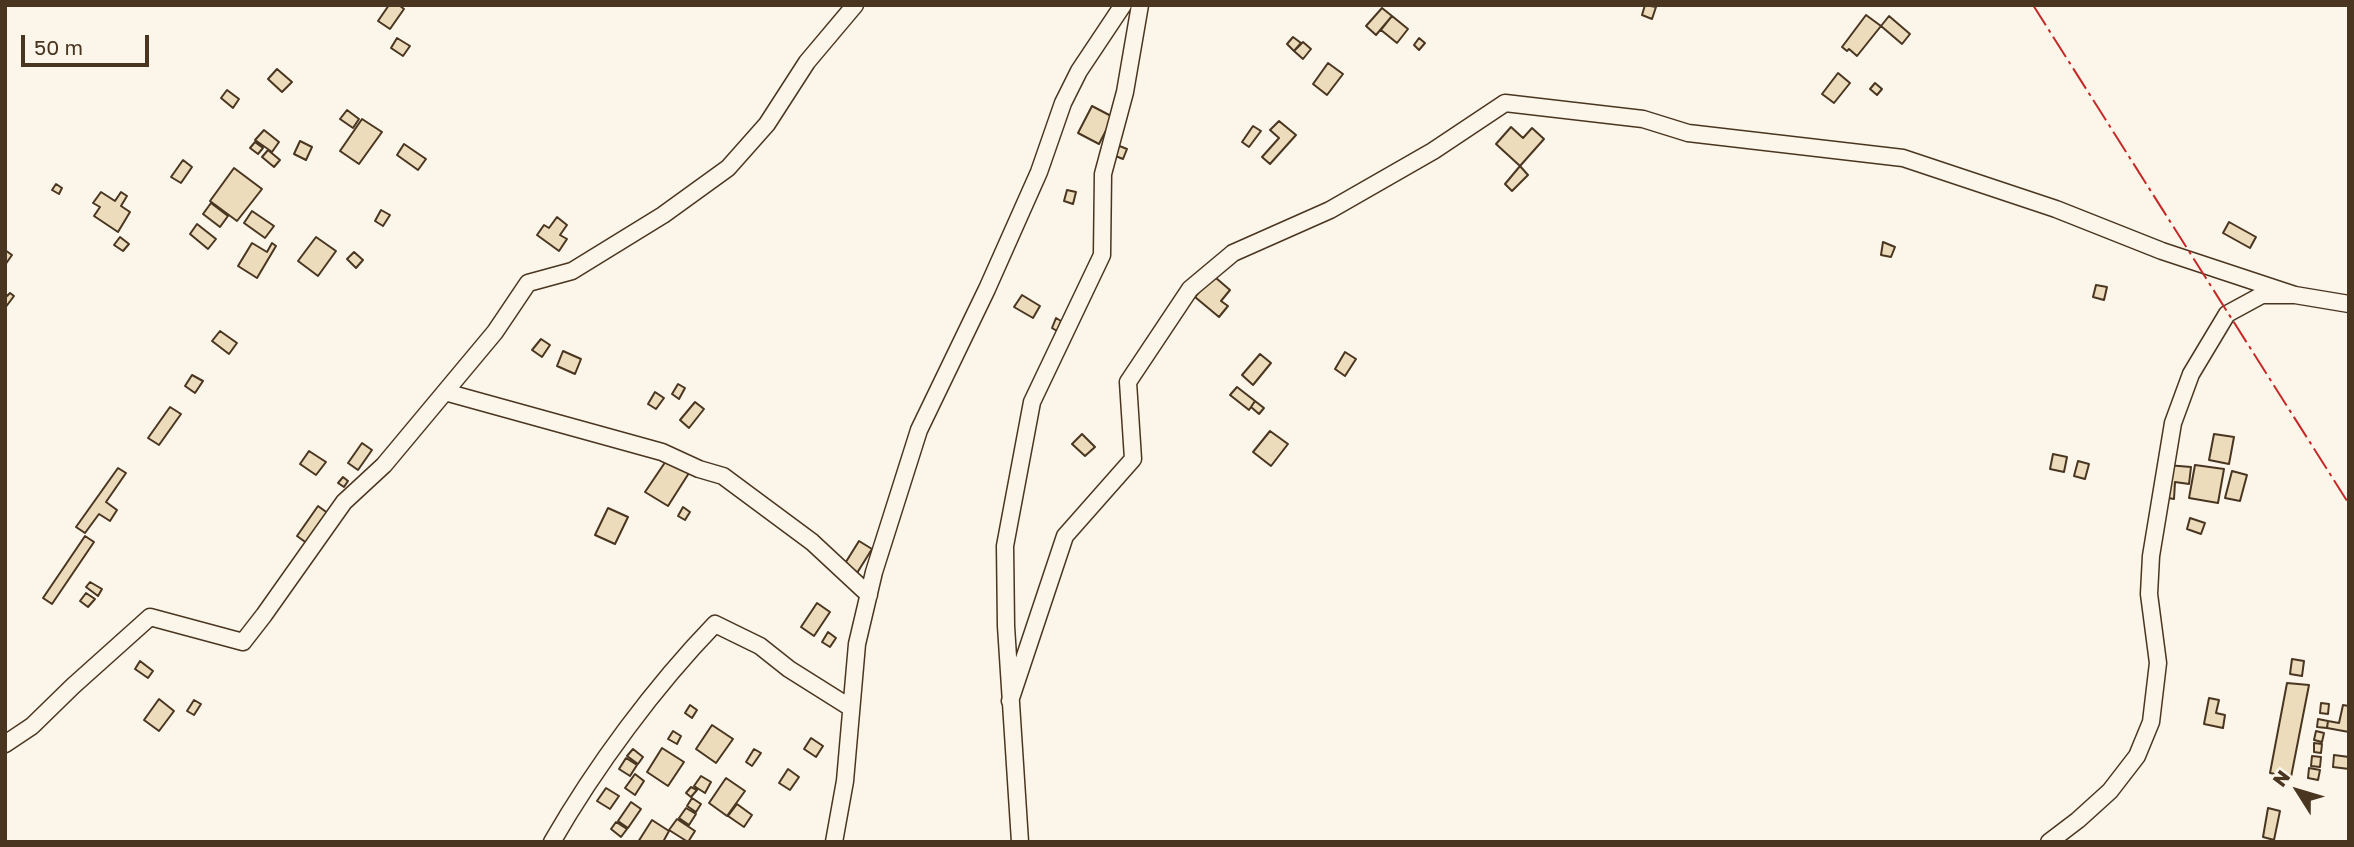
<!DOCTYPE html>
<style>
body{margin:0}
#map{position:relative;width:2354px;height:847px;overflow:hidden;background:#fbf6e9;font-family:"Golos Text",sans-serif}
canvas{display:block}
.frame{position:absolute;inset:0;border:7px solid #4a3520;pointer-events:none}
.north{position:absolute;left:2263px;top:756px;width:70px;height:70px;-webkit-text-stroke:5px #fbf6e9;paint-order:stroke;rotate:307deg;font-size:19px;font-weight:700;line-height:28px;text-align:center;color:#4a3520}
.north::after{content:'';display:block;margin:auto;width:24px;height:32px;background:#4a3520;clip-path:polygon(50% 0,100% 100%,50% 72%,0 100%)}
.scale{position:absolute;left:21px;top:35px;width:128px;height:32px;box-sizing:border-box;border:4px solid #4a3520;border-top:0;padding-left:9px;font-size:21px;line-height:24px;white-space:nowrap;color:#4a3520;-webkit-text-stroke:5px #fbf6e9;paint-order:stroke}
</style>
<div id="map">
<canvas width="2354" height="847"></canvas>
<div class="frame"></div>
<div class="north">N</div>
<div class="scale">50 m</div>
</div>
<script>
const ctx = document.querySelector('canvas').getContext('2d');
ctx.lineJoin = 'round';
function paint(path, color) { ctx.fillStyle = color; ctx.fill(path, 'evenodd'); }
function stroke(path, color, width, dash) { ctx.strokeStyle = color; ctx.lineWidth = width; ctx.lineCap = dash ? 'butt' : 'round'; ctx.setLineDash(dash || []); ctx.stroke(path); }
const building = new Path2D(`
 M389 5H399L404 9 390 29 378 21Z
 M1645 5 1656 7 1652 19 1642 15Z
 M1382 8 1392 16 1376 35 1366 26Z
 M1866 15 1881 26 1857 56 1849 49 1847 51 1842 47Z
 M1392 16 1408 29 1397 43 1381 30Z
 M1889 16 1910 34 1902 44 1881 26Z
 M1293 37 1301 43 1294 51 1287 44Z
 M397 38 410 46 403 56 391 48Z
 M1419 38 1425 43 1419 50 1414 45Z
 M1303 42 1311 49 1303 59 1294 51Z
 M1328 63 1343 74 1327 95 1313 84Z
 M277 69 292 82 282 92 268 79Z
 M1838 73 1850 83 1834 103 1822 94Z
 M1875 83 1882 89 1877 95 1870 89Z
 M227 90 239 99 233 108 221 98Z
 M1092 106 1113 117 1099 144 1078 133Z
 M347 110 359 119 353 128 340 119Z
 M362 119 382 132 359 164 340 151Z
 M1279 121 1296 135 1270 164 1262 157 1279 138 1270 130Z
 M1253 126 1261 131 1249 147 1242 142Z
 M1511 127 1523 138 1532 128 1544 139 1520 166 1496 144Z
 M264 130 279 142 272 152 255 140Z
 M300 141 312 147 306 160 294 154Z
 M255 142 263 148 258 154 250 148Z
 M404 144 426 159 418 170 397 155Z
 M1117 145 1127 149 1123 159 1113 155Z
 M268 150 280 160 274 167 262 157Z
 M183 160 192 167 181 183 171 177Z
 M1520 166 1528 175 1512 191 1505 184Z
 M234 168 262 189 237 221 210 201Z
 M56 184 62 188 59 194 52 190Z
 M1067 190 1076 192 1073 204 1064 201Z
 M101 192 115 201 121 192 127 196 121 206 130 212 118 232 94 216 100 207 93 203Z
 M211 203 228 216 220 227 203 214Z
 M381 210 390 215 383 226 375 221Z
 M252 211 274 226 265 238 244 223Z
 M557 217 567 225 560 235 567 239 559 251 537 235 544 225 549 228Z
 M2229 222 2256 237 2250 248 2223 233Z
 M197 224 216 239 208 249 190 234Z
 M120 237 129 244 123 251 114 245Z
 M316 237 336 251 318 276 298 261Z
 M1883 242 1895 247 1891 257 1881 255Z
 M252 243 267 252 272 243 276 246 257 278 238 266Z
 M5 250 12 255 5 265Z
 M354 252 363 260 356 268 347 259Z
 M1209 272 1230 290 1221 301 1228 306 1219 317 1195 297 1204 286Z
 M2096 285 2107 287 2104 300 2093 297Z
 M10 293 14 296 5 308V295L7 296Z
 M1022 295 1040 306 1033 318 1014 307Z
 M1056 318 1061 321 1057 331 1052 328Z
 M220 331 237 343 229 354 212 341Z
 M541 339 550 345 542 357 532 350Z
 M563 351 581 359 575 374 557 366Z
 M1345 352 1356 359 1345 376 1335 369Z
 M1260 354 1271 363 1253 385 1242 375Z
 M192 375 203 381 195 393 185 386Z
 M678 384 685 388 679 399 672 394Z
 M1237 387 1255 401 1249 410 1230 395Z
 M655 392 664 398 656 409 648 404Z
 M1255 401 1264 408 1259 414 1251 407Z
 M695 402 704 409 689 428 680 420Z
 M170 407 181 414 159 445 148 438Z
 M1270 431 1288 444 1271 466 1253 452Z
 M1082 434 1095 447 1085 456 1072 444Z
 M2214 434 2234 437 2229 464 2209 460Z
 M362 443 372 450 358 470 348 463Z
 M309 451 326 462 316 475 300 464Z
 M2053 454 2067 457 2064 472 2050 469Z
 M668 458 689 473 668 506 645 492Z
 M2078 461 2089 464 2085 479 2074 476Z
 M2167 465 2191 467 2189 484 2175 482 2174 499 2162 497Z
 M2195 465 2224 469 2218 503 2189 498Z
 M118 468 126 473 106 502 117 510 110 521 99 514 85 533 76 527Z
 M2232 471 2247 475 2240 501 2225 498Z
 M343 477 348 481 344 487 338 483Z
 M318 506 329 514 308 544 297 536Z
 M683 507 690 512 685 520 678 516Z
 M608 508 628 517 615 544 595 535Z
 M2190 518 2205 523 2201 534 2187 529Z
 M85 536 94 542 52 604 43 598Z
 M859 541 872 549 857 573 844 565Z
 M90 582 102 589 98 596 86 587Z
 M86 593 95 599 88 607 80 601Z
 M817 603 830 612 814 636 801 627Z
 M828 632 836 638 830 647 822 642Z
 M2292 659 2304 661 2302 676 2290 674Z
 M140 661 153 671 148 678 135 669Z
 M2287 683 2309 685 2291 777 2270 773Z
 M2209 698 2219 700 2216 713 2225 715 2223 728 2204 724Z
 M159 699 174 711 159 731 144 720Z
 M194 700 201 704 194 715 187 711Z
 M2321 703 2329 704 2328 714 2320 713Z
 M690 705 697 710 692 718 685 713Z
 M2343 705 2349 706V732L2327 728 2328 721 2339 723Z
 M2318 719 2328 721 2327 728 2317 727Z
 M712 725 733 739 716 763 696 749Z
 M673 731 681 736 677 744 668 739Z
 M2316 731 2324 733 2322 742 2314 740Z
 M811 738 823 746 816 757 804 749Z
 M2314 743 2322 744 2321 753 2314 752Z
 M662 748 684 762 668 786 647 772Z
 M633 749 643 757 638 764 627 756Z
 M754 749 761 753 752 766 746 762Z
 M2334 755 2349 757V769L2333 767Z
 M2312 756 2321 757 2320 767 2311 766Z
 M626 758 637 765 630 776 619 769Z
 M2309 768 2320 770 2318 780 2308 778Z
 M788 769 799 777 790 790 779 783Z
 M635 774 644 781 635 795 625 788Z
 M701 776 711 782 705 793 694 786Z
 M726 778 745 791 727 816 709 803Z
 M691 787 697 790 691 797 686 793Z
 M606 788 619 796 610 809 597 801Z
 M692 798 701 804 696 812 687 806Z
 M631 802 641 809 628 828 618 821Z
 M737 804 752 815 744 827 728 816Z
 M686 808 696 814 689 825 679 818Z
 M2268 808 2280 811 2274 840 2263 837Z
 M677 819 695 831 688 842 669 830Z
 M652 820 669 831 663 842H638Z
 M616 822 627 829 621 837 611 829Z`);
const minor = new Path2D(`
 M445 392 662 452 699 469 723 476 812 542 869 595
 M1010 701 1065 536 1133 459 1128 382 1190 289 1233 253 1330 210 1433 151 1505 103 1643 119 1688 133 1903 158 2056 209 2162 251 2295 295
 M5 744 32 726 73 686 150 617 243 642 264 615 344 502 384 465 495 332 528 283 572 271 663 215 728 168 767 124 807 62 855 5
 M552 842C595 767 655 686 715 624L760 646 789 669 851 708
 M834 842 845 781 857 644 874 572 919 430 987 289 1039 172 1063 103 1079 71 1123 5
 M1020 842 1006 626 1005 546 1032 402 1102 255 1103 174 1125 92 1140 5
 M2049 842 2078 820 2110 791 2137 756 2151 722 2158 663 2149 594 2151 556 2173 423 2191 374 2227 314 2262 295H2295L2349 304`);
const power = new Path2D(`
 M2033 5 2349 504`);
paint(building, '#ecdcbc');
stroke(building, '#4a3520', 2);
stroke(minor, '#4a3520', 19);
stroke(minor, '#fbf6e9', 16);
stroke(power, '#c62828', 2, [24, 5, 3.5, 5]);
</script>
